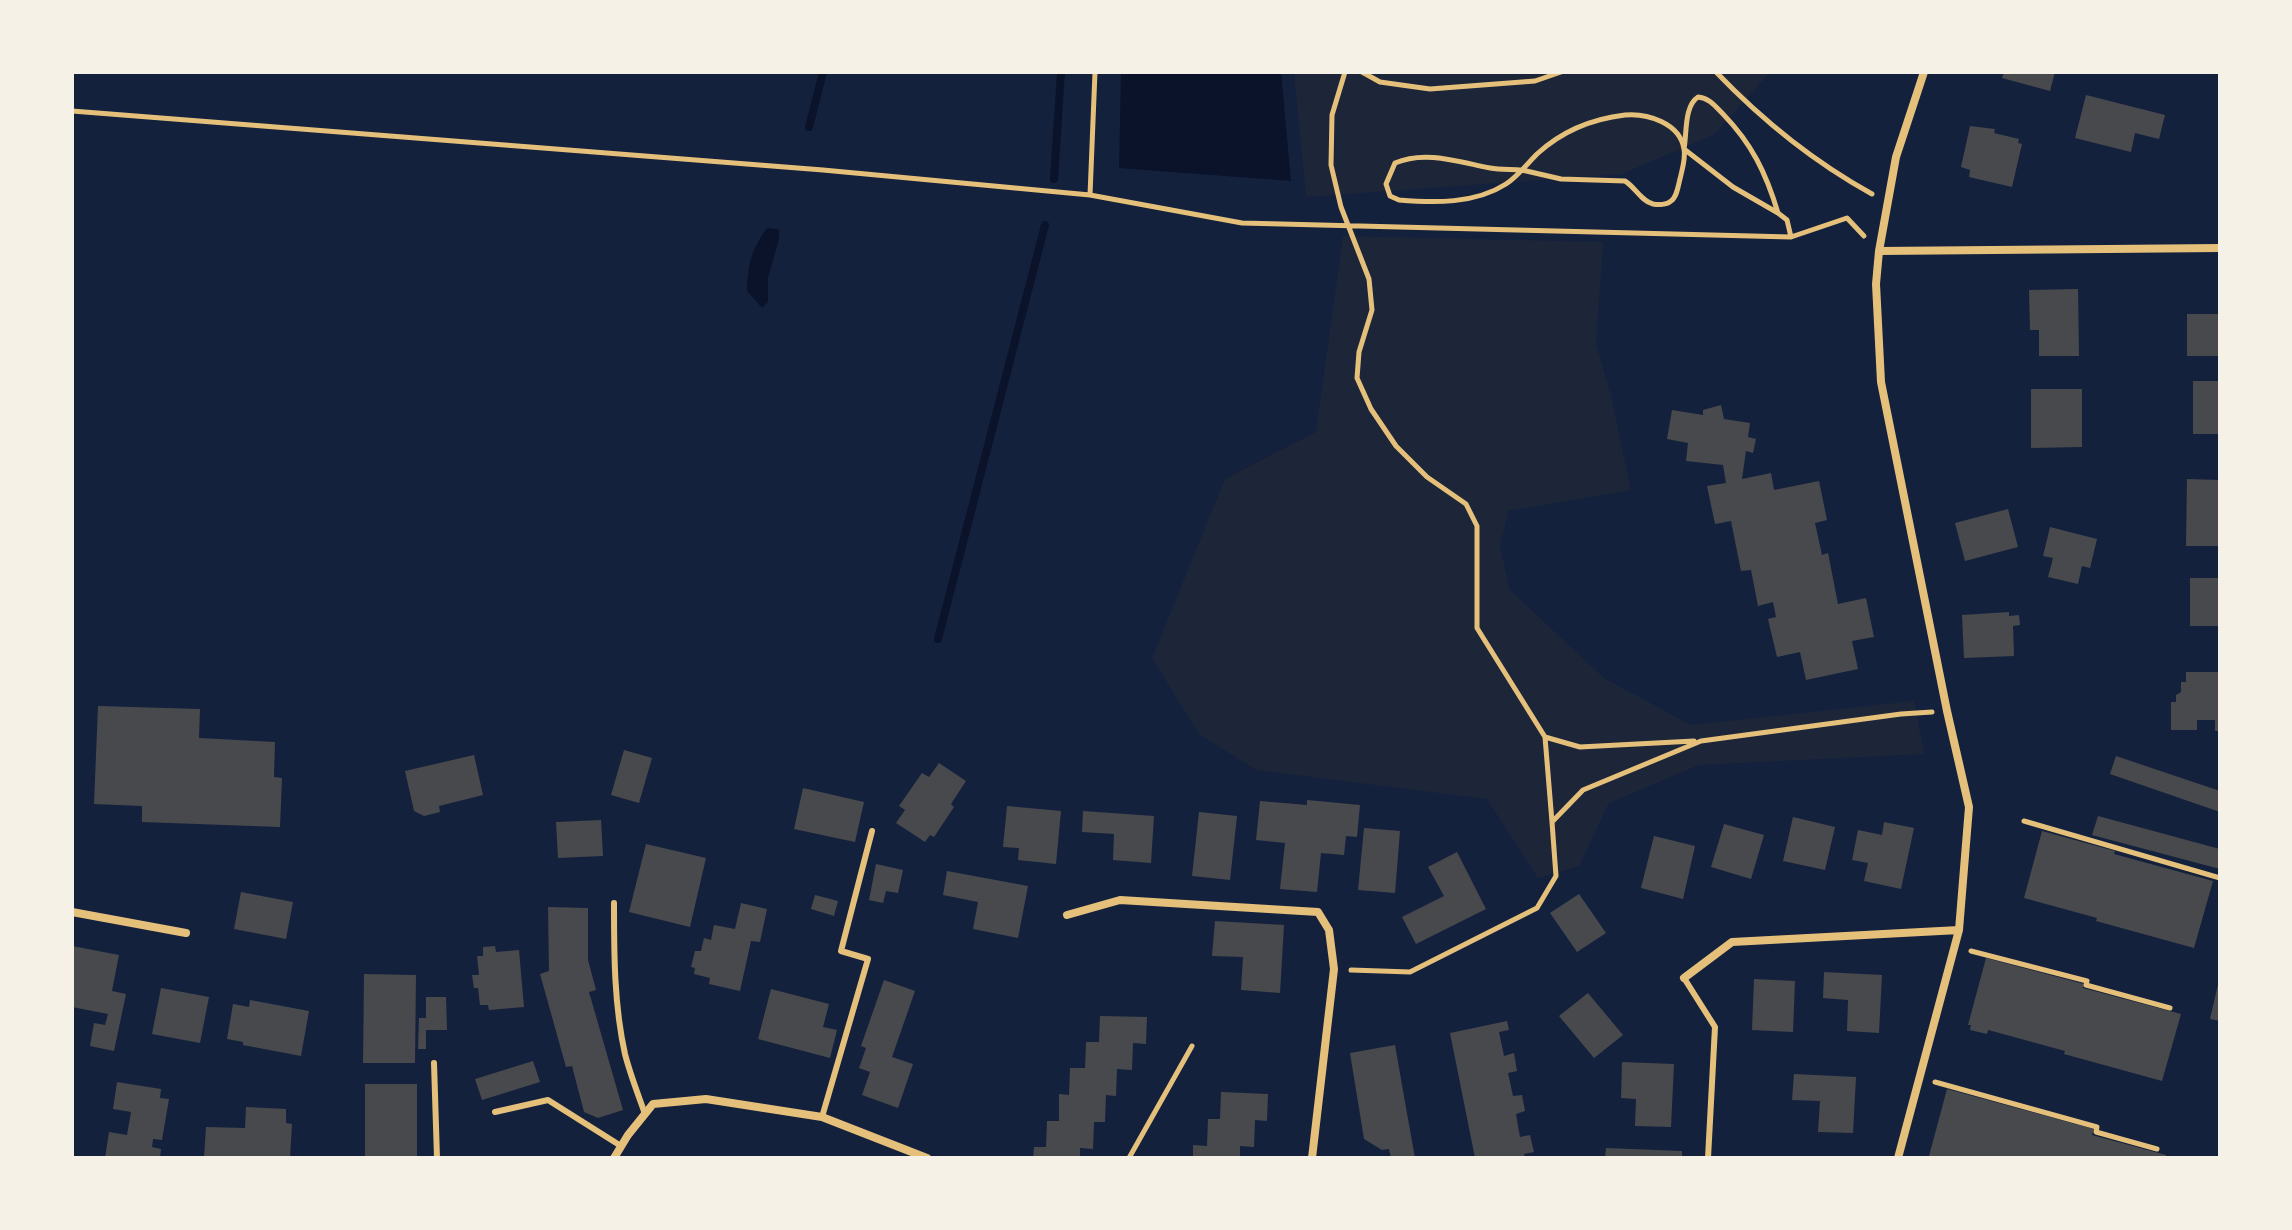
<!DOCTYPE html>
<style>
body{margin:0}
#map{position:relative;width:2292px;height:1230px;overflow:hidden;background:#14213d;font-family:"Crimson Pro",serif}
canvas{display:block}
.frame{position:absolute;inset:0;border:74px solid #f6f1e7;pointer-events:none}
</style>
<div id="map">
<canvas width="2292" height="1230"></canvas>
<div class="frame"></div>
</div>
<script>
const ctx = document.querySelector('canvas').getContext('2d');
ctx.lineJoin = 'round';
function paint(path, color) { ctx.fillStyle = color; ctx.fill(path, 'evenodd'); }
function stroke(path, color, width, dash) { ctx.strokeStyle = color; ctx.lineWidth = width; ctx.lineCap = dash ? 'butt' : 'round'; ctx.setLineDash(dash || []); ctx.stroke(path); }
const green = new Path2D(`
 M1294 72H1770L1715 134 1622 174 1306 197Z
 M1343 236 1603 242 1596 344 1610 392 1631 490 1508 511 1500 547 1510 590 1604 678 1691 725 1914 701 1924 754 1699 765 1609 803 1579 866 1538 878 1487 799 1256 770 1199 734 1152 658 1225 479 1316 432Z`);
const water = new Path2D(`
 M1121 72H1281L1291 181 1119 168Z
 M767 228 779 229V239L768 278V302L762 308 747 291C748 265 751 249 767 228Z`);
const stream = new Path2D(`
 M809 127 823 72
 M1054 179 1061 72
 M938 639 1045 225`);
const building = new Path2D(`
 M2004 72H2055L2050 91 2002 78Z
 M2086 95 2165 115 2159 139 2135 133 2131 152 2075 138Z
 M1970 126 1995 129 1994 133 2019 139 2018 143 2022 144 2012 187 1969 177 1970 170 1961 167Z
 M2078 289 2079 356H2039V330H2030L2029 290Z
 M2187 314H2220V356H2187Z
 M2193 381H2220V434H2193Z
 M2031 389H2082V447L2031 448Z
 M1721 405 1724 419 1750 423 1748 437 1756 439 1753 453 1746 451 1742 479 1771 473 1774 490 1819 481 1827 520 1815 523 1822 555 1828 553 1838 604 1866 598 1874 637 1852 641 1858 669 1806 680 1800 652 1777 657 1768 619 1776 617 1773 602 1758 606 1751 570 1741 571 1731 521 1715 524 1707 486 1726 483 1723 465 1686 461 1688 443 1667 439 1672 410 1703 415V410Z
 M2187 479 2220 480V546H2186Z
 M2008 509 2018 547 1965 561 1955 523Z
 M2050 527 2097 539 2090 568 2082 566 2078 584 2048 577 2053 558 2043 556Z
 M2190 578H2220V626H2190Z
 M2009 612V616L2019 615 2020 625 2013 626 2014 656 1964 658 1962 615Z
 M2186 672H2220V731H2215V720H2197V730H2171V702H2176V695L2181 692V682H2186Z
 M98 706 200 709 199 738 275 742 274 777 282 778 280 827 142 822V806L94 804Z
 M624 750 652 758 639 803 611 795Z
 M474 755 483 795 439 806 440 812 424 816 414 811 405 771Z
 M2116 756 2220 791V812L2110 774Z
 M939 763 966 781 951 804 954 807 934 837 930 835 925 842 896 823 905 810 899 806 922 773 929 777Z
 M803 788 864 802 855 842 794 829Z
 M1307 800 1360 805 1357 837 1346 836 1344 855 1321 853 1317 892 1280 889 1285 843 1256 840 1260 801 1307 805Z
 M1007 806 1061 811 1056 864 1018 860 1019 848 1003 847Z
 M1083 811 1154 816 1151 863 1113 860 1114 834 1082 832Z
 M1199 812 1237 816 1230 880 1192 876Z
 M2098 816 2220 849V869L2092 835Z
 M1793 817 1835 827 1825 870 1783 861Z
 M601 820 603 856 558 858 556 822Z
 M1884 822 1914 828 1901 889 1864 881 1868 863 1852 860 1858 830 1882 835Z
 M1724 824 1764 835 1751 879 1711 867Z
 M1364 828 1400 831 1395 893 1358 890Z
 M2042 831 2115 851 2114 854 2213 881 2194 948 2096 921 2097 918 2024 898Z
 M1654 836 1695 846 1683 899 1641 888Z
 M646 844 706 858 690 927 629 912Z
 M1457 852 1486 909 1416 944 1402 917 1444 896 1428 867Z
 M876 864 903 870 898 893 886 891 883 903 869 900Z
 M947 871 1028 886 1018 938 973 929 978 902 943 895Z
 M241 892 293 902 286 939 234 929Z
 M1579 894 1606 933 1577 952 1550 913Z
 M815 895 838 901 834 916 811 909Z
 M741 903 767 909 760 942 751 941 740 991 709 984 710 978 694 974 695 968 691 967 695 951H701L704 938 711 940 714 925 735 929Z
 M548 907 588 908V960L596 990 589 992 623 1110 598 1118 584 1112 572 1066 566 1067 540 974 549 971Z
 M1215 921 1284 925 1280 993 1241 990 1243 957 1212 956Z
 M72 946 119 955 112 991 126 994 114 1051 90 1046 94 1023 105 1025 108 1014 72 1007Z
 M495 946 496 952 519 950 524 1007 489 1010 488 1005H480L478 988H474L472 975H479L477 956H483V947Z
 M1986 958 2084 984 2083 988 2181 1014 2162 1081 2064 1054 2065 1051 1992 1031 1988 1030 1987 1034 1970 1030 1971 1025H1968Z
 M1824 972 1882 975 1879 1033 1847 1031 1848 1000 1823 998Z
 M364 974 416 975 415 1063H363Z
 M1754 979 1795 981 1793 1032 1752 1030Z
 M884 980 915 991 892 1057 913 1064 898 1108 862 1095 870 1072 859 1068 866 1048 861 1046Z
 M2219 980H2220V1021L2210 1019Z
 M161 988 209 997 200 1043 152 1034Z
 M771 989 829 1004 823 1027 837 1030 830 1058 758 1039Z
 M1588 993 1623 1035 1594 1058 1559 1016Z
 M426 997H446L447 1030H426V1049H418L419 1018H426Z
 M250 1000 309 1011 301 1056 243 1045V1042L227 1039 233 1004 249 1007Z
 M1100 1016 1147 1017 1146 1044 1133 1043 1132 1070 1117 1069 1116 1096 1106 1095 1105 1122H1094L1093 1149 1080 1148V1158H1033L1034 1147H1046L1047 1121H1059V1094L1069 1095 1070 1068H1085L1086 1042H1099Z
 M1507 1021 1509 1030 1499 1032 1504 1056 1514 1053 1517 1071 1508 1073 1513 1096 1522 1095 1525 1111 1516 1114 1520 1137 1530 1135 1534 1152 1524 1154 1525 1158H1475L1450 1033Z
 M1395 1045 1405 1102 1415 1158H1391L1389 1149 1382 1150 1364 1139 1350 1053Z
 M533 1061 540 1082 482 1100 475 1079Z
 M1622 1062 1674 1064 1671 1127 1635 1126 1636 1099 1621 1098Z
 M1794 1074 1856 1077 1853 1133 1818 1132 1820 1101 1792 1100Z
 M117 1082 161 1089 160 1098 169 1099 162 1140 153 1139 152 1147 161 1149 160 1158H105L109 1132 127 1135 131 1112 113 1109Z
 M365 1084H417V1158H365Z
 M1947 1089 2094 1129 2092 1135 2166 1155V1158H1938L1929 1156Z
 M1221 1092 1268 1094 1267 1121 1255 1120 1254 1147 1240 1146V1158H1193V1145L1207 1146 1208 1119H1220Z
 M246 1107 286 1109V1123L292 1124 290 1158H204L206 1127 245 1128Z
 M1606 1148 1682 1151V1158H1605Z`);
const path = new Path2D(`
 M1345 72 1332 115 1331 165 1341 207 1369 279 1372 310 1359 352 1357 378 1371 409 1396 446 1427 477 1466 504 1477 526V628L1545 737 1552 822
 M1362 72 1380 82 1430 89 1535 81 1561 72
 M1716 72C1762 120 1814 162 1872 194
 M1698 97C1709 98 1715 106 1723 114 1752 144 1766 173 1778 213L1733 187 1684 149C1687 133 1684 106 1698 97Z
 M72 111 823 170 1090 195 1242 223 1791 237 1847 218 1864 236
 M1522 170C1512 169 1501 170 1490 168 1459 162 1425 150 1395 163L1386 184 1390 196 1399 200C1434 203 1475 204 1506 184 1518 176 1527 164 1537 154 1562 131 1591 119 1625 115 1647 113 1680 123 1684 149 1686 158 1682 170 1680 179 1678 186 1677 197 1671 201 1667 205 1658 205 1653 204 1641 201 1635 187 1625 181L1561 179 1522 170
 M1090 195 1095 72
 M1778 213 1787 220 1791 237
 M1545 737 1580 747 1694 741
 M2024 821 2220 878
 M1971 951 2087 981 2086 985 2170 1008
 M1351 970 1410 972 1537 908 1556 876 1552 822 1583 790 1701 741 1901 714 1932 712
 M1935 1082 2097 1127 2096 1132 2157 1149
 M1129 1158 1192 1046`);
const service = new Path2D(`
 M614 903C614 953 614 1005 625 1054 630 1074 638 1094 645 1114
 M1684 978 1715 1027 1708 1158
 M434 1063 437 1158
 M495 1112 548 1100 621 1146
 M822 1117 868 959 841 951 872 831`);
const minor = new Path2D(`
 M1879 251 2220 248
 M72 912 186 933
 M1067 915 1120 900 1318 912 1329 930 1334 969 1312 1158
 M1684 978 1732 942 1959 930
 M614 1158 628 1135 653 1104 706 1099 822 1117 927 1158
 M1898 1158 1959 930 1969 807 1947 711 1881 382 1876 284 1879 251 1896 157 1924 72`);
paint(green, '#1d2539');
paint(water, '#0b132b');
stroke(stream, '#0b132b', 8);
paint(building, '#48494c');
stroke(path, '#e5c07b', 5);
stroke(service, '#e5c07b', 6);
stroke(minor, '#e5c07b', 8);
</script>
